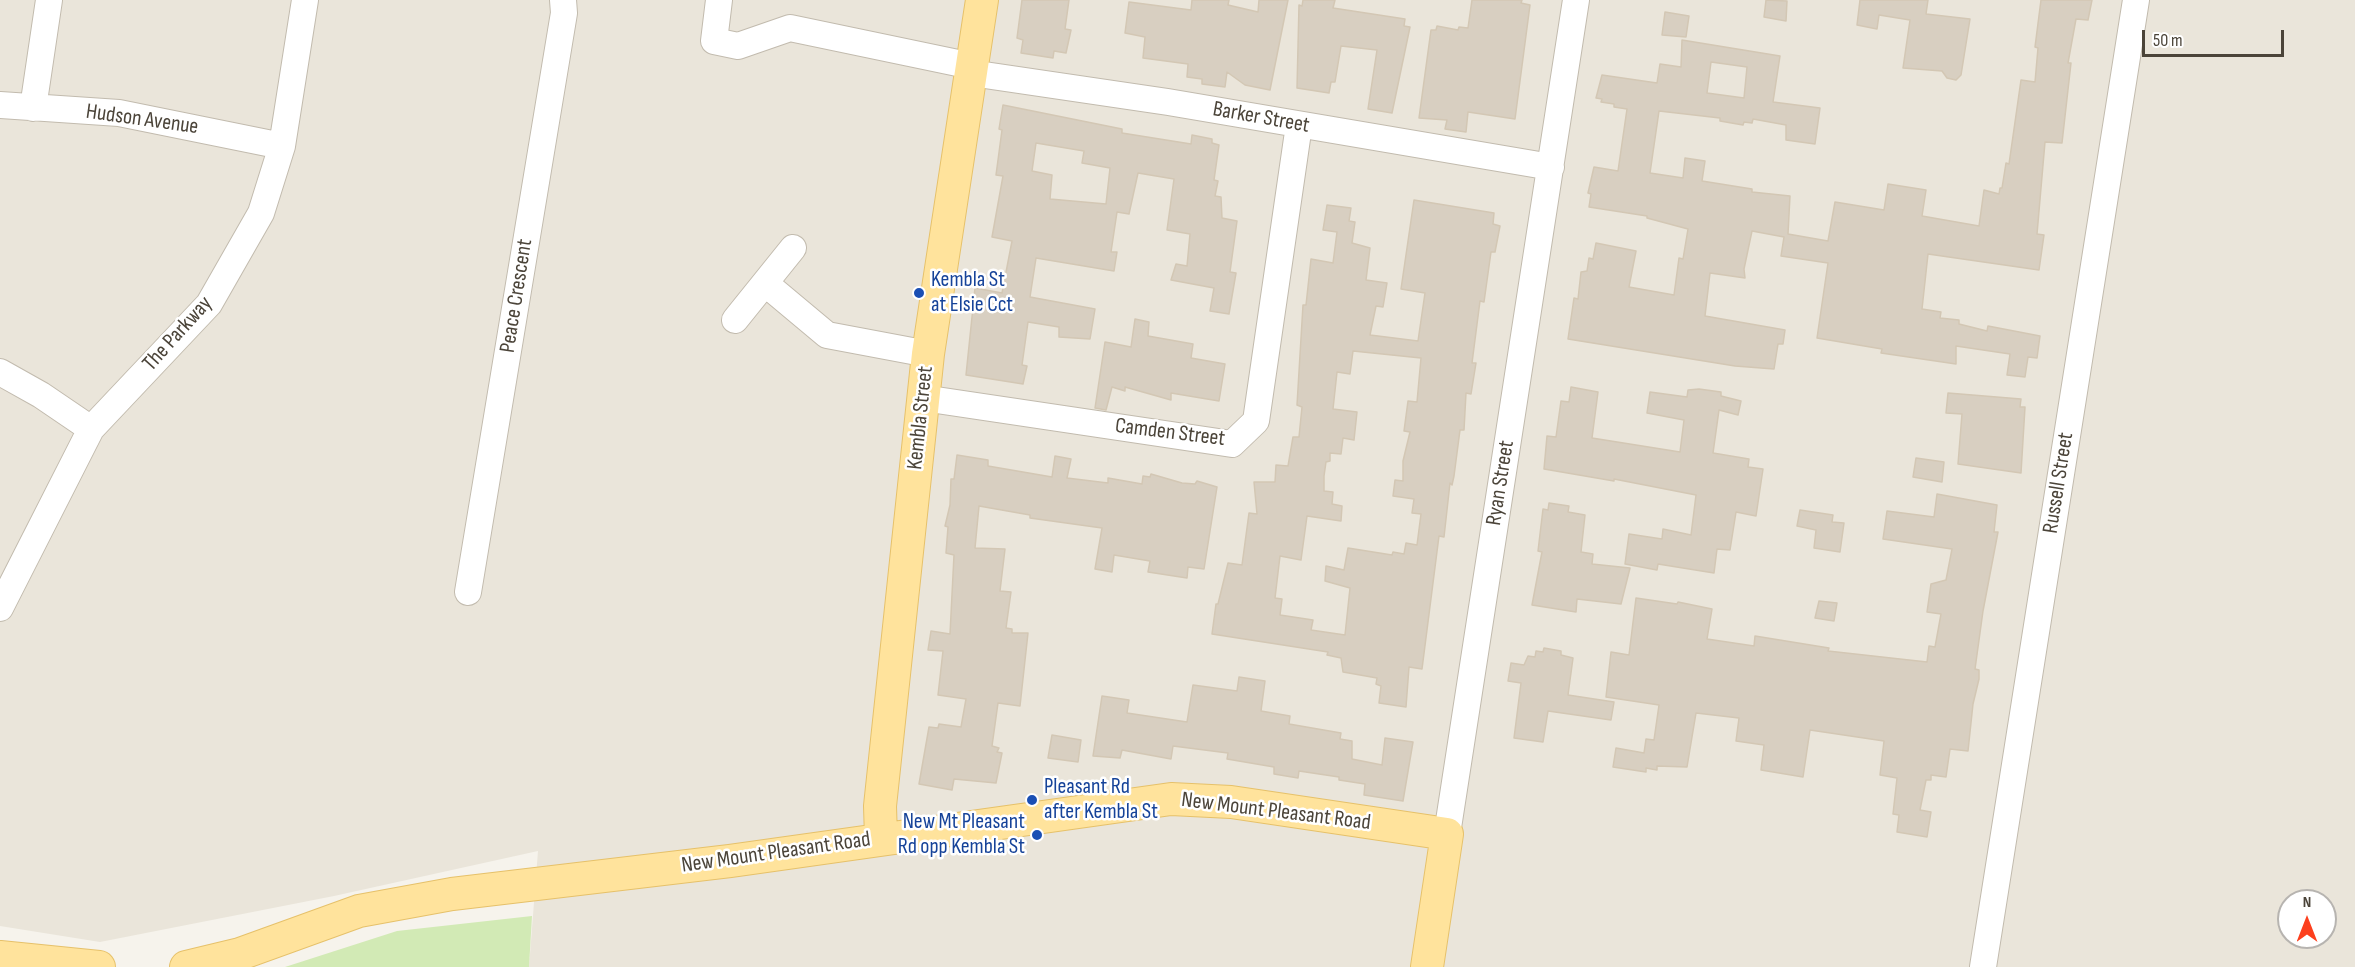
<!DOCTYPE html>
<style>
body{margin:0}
#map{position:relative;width:2355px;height:967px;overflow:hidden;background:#f6f3ec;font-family:"Sofia Sans Condensed",sans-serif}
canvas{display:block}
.north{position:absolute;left:2277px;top:889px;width:60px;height:60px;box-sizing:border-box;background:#fff;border:2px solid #b7b4b0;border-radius:50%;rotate:0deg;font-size:16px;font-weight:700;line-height:24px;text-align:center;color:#4b4439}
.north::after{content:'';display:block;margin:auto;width:21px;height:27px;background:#fc3f1d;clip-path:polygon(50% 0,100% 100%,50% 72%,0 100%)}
.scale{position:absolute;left:2142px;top:30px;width:142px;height:27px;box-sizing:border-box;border:3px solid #4b4439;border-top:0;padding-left:8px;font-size:18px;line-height:21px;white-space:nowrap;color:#4b4439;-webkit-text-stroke:4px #fff;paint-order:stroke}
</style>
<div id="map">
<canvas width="2355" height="967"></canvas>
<div class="north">N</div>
<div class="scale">50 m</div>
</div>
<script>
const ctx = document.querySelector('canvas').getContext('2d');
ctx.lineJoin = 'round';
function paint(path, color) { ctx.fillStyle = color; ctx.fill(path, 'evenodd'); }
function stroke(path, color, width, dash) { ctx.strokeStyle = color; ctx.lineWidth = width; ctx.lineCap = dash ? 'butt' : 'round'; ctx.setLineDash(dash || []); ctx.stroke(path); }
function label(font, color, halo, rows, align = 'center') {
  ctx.font = font + ' "Sofia Sans Condensed",sans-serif'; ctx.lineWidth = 5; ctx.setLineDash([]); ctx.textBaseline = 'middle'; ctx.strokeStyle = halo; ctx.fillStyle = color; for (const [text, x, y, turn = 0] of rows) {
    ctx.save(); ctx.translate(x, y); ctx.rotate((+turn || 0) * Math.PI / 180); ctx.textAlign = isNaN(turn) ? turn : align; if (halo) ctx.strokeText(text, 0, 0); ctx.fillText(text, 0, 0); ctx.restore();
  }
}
const residential = new Path2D(`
 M0 0H2355V967H529L538 851 334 896 100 942 0 926ZM2289 901H2325V937H2289Z`);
const green = new Path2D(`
 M532 916 529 967H285L397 931Z`);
const building = new Path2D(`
 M1022 0H1069L1065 29 1071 30 1066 53 1054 51 1053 58 1021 53 1023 40 1017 38Z
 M1192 0H1229L1228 5 1258 12 1259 0H1288L1270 90 1245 85 1227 72 1225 87 1202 84V79L1187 77 1188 64 1143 58 1145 37 1125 33 1129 2 1191 10Z
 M1303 0H1335L1333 8 1405 19 1404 26 1410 27 1392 113 1368 109 1377 50 1341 46 1335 82H1331L1329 93 1297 88 1299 5 1302 6Z
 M1472 0H1522L1521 3 1530 5 1515 119 1468 112 1466 132 1445 129 1447 120 1419 118 1431 30H1436L1437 26 1458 30 1459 27 1468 28Z
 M1766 0 1787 1 1786 21 1764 17Z
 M1860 0H1928L1926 14 1970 19 1961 75 1956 80 1947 78 1942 71 1903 68 1910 20 1879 15 1877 29 1857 25Z
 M2041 0H2092L2088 20 2076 19 2068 63H2071L2062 143 2045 142 2037 234 2044 235 2039 270 1928 254 1922 309 1941 312 1940 318 1959 320V324L1987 331 1988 326 2040 336 2037 358 2028 357 2025 377 2007 375 2010 354 1956 346V364L1881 353 1882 349 1817 338 1828 263 1781 256 1784 237 1752 231 1744 269 1745 278 1710 273 1705 316 1785 330 1783 344H1778L1774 369 1735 366 1568 339 1574 298 1578 299 1581 272 1587 271 1589 258 1593 259 1596 243 1636 251 1629 287 1674 295 1679 258 1683 259 1688 229 1647 218V216L1589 207 1591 194 1588 193 1594 167 1618 171 1627 109 1614 107V104L1601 102 1602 99 1596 98 1602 75 1657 83 1660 64 1681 67 1682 40 1780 56 1773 102 1820 108 1815 144 1786 140V125L1753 119 1752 123 1744 122 1743 125 1720 121V118L1659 111 1650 173 1683 178 1685 158 1705 161 1702 181 1752 189V192L1790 196 1788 234 1828 241 1835 202 1884 210 1888 184 1926 190 1922 216 1979 226 1984 190 1999 194 2000 188H2002L2006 163 2009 164 2021 80 2035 82 2038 48 2035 47ZM1711 62 1747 67 1744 98 1707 93Z
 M1665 12 1689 16 1686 37 1662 35Z
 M1003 105 1122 129V133L1191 144 1192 135 1212 139V143L1219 145 1214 180 1218 181 1215 196 1221 197 1222 218 1237 221 1230 272 1236 273 1229 314 1210 311 1214 288 1171 280 1176 264 1187 266 1190 234 1167 230 1174 179 1138 173 1129 214 1117 212 1111 252H1117L1114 271 1036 258 1030 297 1095 309 1090 339 1059 337V327L1028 322 1022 365 1027 366 1023 384 966 375 975 288 1002 293 1012 241 992 237 1003 176 996 175 1002 130 999 129ZM1036 143 1084 151 1082 163 1110 168 1106 204 1050 199 1052 175 1032 171Z
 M1414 200 1494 213 1493 224 1500 226 1495 252H1491L1484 302 1480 301 1472 363H1476L1471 394 1466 393 1464 430H1460L1454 476 1452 485 1450 483 1444 537 1439 536 1422 669 1409 667 1406 707 1379 703 1381 686 1376 684 1377 678 1343 672 1341 658 1327 655 1328 652 1212 634 1216 604H1218L1228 563 1242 565 1249 513 1257 514 1254 482H1275L1276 465 1288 466 1293 437H1299L1302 407 1297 405 1303 305H1306L1311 259 1333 263 1337 232 1323 230 1327 205 1351 208 1349 221 1355 222 1352 243 1370 248 1366 280 1387 283 1383 307 1376 306 1370 335 1418 341 1425 293 1401 289ZM1353 351 1421 358 1417 402 1408 401 1404 431 1410 432 1403 461V481L1395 480 1393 496 1414 499 1412 513 1421 514 1417 545 1406 543 1404 554 1393 552 1392 555 1348 548 1344 570 1326 566 1325 581 1350 588 1345 635 1311 630 1313 620 1280 615 1282 599 1275 598 1280 556 1301 560 1307 516 1341 521 1342 506 1332 504 1333 492 1324 491V476L1326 462 1330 461V453L1341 454 1343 438 1354 440 1357 412 1333 409 1337 372 1350 374Z
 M1135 319 1149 322 1148 336 1193 344 1191 358 1225 364 1219 401 1171 393V400L1125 387V391L1112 387 1106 410 1095 408 1105 342 1131 347Z
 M1571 387 1598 392 1592 438 1680 452 1684 420 1647 413 1650 392 1687 397 1688 390 1699 389 1721 392V396L1741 401 1738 415 1719 410 1713 453 1749 459 1748 467 1763 469 1756 516 1736 512 1730 550 1717 549 1714 573 1658 564 1657 570 1625 564 1629 534 1662 539 1663 529 1691 535 1696 495 1614 479V481L1544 469 1547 436 1556 437 1561 401 1569 402Z
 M1948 393 2021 399 2020 407H2025L2021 473 1958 464 1962 414 1946 413Z
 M957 455 988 460V466L1052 477 1055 456 1071 459 1067 478 1108 483V478L1142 484 1143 476 1150 477 1151 474 1182 483 1195 484 1197 481 1217 487 1204 569 1188 567 1187 578 1148 572 1150 561 1114 555 1112 572 1095 569 1102 528 1030 518V515L979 506 975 548 1005 549 1000 591 1011 592 1006 628 1012 629V633H1028L1020 706 998 703 992 746 999 748 997 752 1002 753 996 783 954 779 952 790 919 784 929 727 938 728 939 724 961 727 966 699 938 695 943 651 928 650 931 631 950 634 954 555 946 553 948 527 945 526 950 505 951 479H954Z
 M1916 458 1944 462 1942 482 1913 477Z
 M1937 494 1997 505 1994 532H1998L1983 611 1975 669 1979 670V679L1973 704 1968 751 1950 749 1946 777 1931 775V780H1926L1920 810 1931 812 1927 837 1897 832 1899 815 1893 814 1897 778 1880 775 1884 741 1810 730 1803 777 1761 770 1764 745 1736 741 1739 718 1696 713 1687 767 1657 766V770L1646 768V772L1613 767 1616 748 1644 753 1646 739 1654 740 1659 705 1606 697 1611 652 1629 655 1636 598 1677 604 1678 602 1712 609 1707 639 1754 646 1755 636 1829 648 1828 651 1927 662 1929 646 1935 647 1941 614 1927 612 1931 584 1946 580 1952 549 1883 539 1887 511 1934 517Z
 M1549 503 1569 506 1568 512 1585 515 1581 552 1593 554 1592 564 1630 568 1621 604 1577 599 1576 612 1532 605 1542 552 1538 551 1543 509 1548 510Z
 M1800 510 1833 515 1832 522 1844 523 1840 552 1814 548 1816 530 1797 526Z
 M1819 601 1837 603 1834 621 1815 618Z
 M1544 648 1561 651V655L1573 658 1568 695 1614 702 1611 720 1548 711 1543 742 1514 738 1521 683 1508 681 1511 663 1524 665 1528 656 1535 657 1536 651 1543 652Z
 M1239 677 1265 681 1261 711 1290 716 1289 724 1341 733 1340 739 1352 741V759L1382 765 1385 738 1413 742 1403 801 1364 795 1365 784 1339 780V777L1299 771 1298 778 1274 774V767L1227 759 1228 753 1173 746 1171 759 1122 750 1120 758 1093 756 1102 696 1129 700 1127 713 1187 722 1193 685 1237 691Z
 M1052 735 1081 740 1078 762 1048 758Z`);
const minor = new Path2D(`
 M719 0 714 41 738 46 790 28 972 66
 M971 73 1168 102 1551 167
 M0 105 119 113 282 146
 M33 108 49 0
 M766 284 827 335 928 354
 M735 320 793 248
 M0 372 41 395 91 429
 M923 398 1232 444 1256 421 1299 125
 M468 592 564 13 563 0
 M0 608 91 429 209 304 261 213 282 146 305 0
 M1447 834 1576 0
 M1983 967 2136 0`);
const major = new Path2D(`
 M881 838 880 806 928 354 982 0
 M0 957 99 967
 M186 967 240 954 359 911 452 894 730 861 1171 799 1231 802 1447 834 1427 967`);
const markers = [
 [919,293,6,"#1a4fb4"],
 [1032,800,6,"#1a4fb4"],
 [1037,835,6,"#1a4fb4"]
];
const streetNames = [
 ["Barker Street",1261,118,10],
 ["Hudson Avenue",142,120,8],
 ["Peace Crescent",517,296,-81],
 ["The Parkway",178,334,-48],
 ["Kembla Street",921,418,-84],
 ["Camden Street",1170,433,7],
 ["Ryan Street",1501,483,-81],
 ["Russell Street",2059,483,-81],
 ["New Mount Pleasant Road",1276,812,7],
 ["New Mount Pleasant Road",776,853,-8]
];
const transitNames = [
 ["Kembla St",931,280],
 ["at Elsie Cct",931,305],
 ["Pleasant Rd",1044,787],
 ["after Kembla St",1044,812],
 ["New Mt Pleasant",1025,822,"right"],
 ["Rd opp Kembla St",1025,847,"right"]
];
paint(residential, '#eae5da');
paint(green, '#d2eab5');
paint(building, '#d8cfc1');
stroke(building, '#d3c7b4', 1.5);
stroke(minor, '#c2bbae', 28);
stroke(major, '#e6c16a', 34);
stroke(minor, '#fff', 26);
stroke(major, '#ffe39c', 32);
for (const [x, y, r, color] of markers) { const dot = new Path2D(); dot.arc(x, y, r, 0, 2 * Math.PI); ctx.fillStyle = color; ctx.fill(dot); stroke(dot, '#fff', 2); }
label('22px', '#4b4439', '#fff', streetNames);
label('22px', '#164399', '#fff', transitNames, 'left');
</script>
